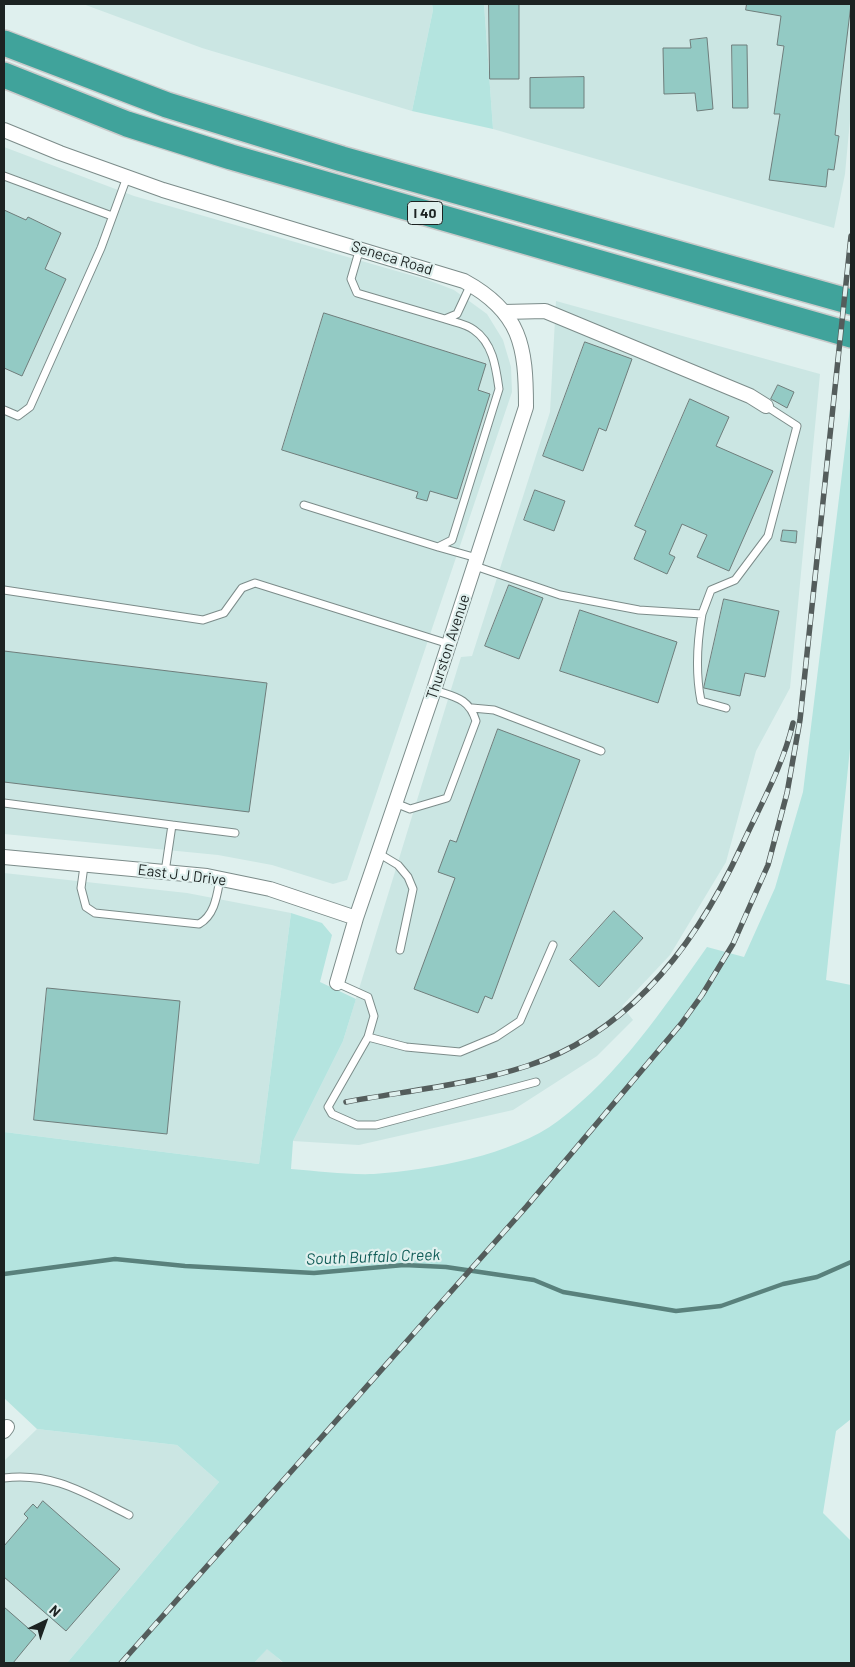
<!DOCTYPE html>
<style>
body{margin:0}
#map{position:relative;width:855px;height:1667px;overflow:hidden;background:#dff0ee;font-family:Barlow,sans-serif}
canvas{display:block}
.frame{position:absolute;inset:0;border:5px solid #1c2322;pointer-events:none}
.north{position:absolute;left:20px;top:1597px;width:50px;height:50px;-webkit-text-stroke:4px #dff0ee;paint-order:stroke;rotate:42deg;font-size:14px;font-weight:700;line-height:20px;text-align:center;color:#1c2322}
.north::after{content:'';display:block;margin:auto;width:18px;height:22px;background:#1c2322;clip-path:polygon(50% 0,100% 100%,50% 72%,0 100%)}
</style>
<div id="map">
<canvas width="855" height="1667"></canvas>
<div class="frame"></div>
<div class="north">N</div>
</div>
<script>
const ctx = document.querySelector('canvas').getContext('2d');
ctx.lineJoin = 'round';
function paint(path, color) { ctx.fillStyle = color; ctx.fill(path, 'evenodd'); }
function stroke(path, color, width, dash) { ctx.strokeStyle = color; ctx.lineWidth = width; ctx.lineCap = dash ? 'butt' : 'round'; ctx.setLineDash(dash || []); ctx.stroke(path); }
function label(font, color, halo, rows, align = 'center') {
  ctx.font = font + ' Barlow,sans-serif'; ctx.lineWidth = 4.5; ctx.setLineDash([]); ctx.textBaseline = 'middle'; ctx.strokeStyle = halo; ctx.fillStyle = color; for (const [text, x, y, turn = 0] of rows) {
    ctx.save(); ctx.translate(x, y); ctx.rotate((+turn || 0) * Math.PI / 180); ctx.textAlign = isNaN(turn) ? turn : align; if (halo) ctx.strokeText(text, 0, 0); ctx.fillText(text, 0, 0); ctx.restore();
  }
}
const built = new Path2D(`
 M83 4H432L433 10 412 111 202 48Z
 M484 4H851V109L845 174 834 228 493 129Z
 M4 147 134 196 428 280 454 290 487 314 503 340 511 367 512 392 347 880 333 884 272 865 218 855 4 834Z
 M556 301 820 374 790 688 756 751 726 862 670 955 622 1006 633 1020 597 1056 513 1110 359 1145 293 1141 343 1041 461 657 472 656 550 412Z
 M4 873 187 893 291 913 259 1164 4 1132Z
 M37 1429 177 1445 219 1482 67 1663H4V1461Z
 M267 1648 283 1663H254Z`);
const green = new Path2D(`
 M432 4H484L493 129 412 111 433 10Z
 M851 400V739L826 980 851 985V1419L836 1431 823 1513 851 1541V1663H284L267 1649 254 1663H67L219 1482 177 1445 37 1429 4 1398V1132L259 1164 291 913 322 923 332 935 320 982 356 999 343 1041 293 1141 291 1169C318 1171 347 1175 374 1174 430 1170 513 1155 558 1121 619 1075 663 1009 707 947L744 957 775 888 803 792Z`);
const stream = new Path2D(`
 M4 1274 115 1259 185 1266 314 1273 404 1265 446 1267 534 1280 563 1292 676 1311 721 1306 783 1284 817 1277 851 1262`);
const building = new Path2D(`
 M489 4H519V79H490Z
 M747 4H851L835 135 839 136 834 170 828 169 826 187 769 180 780 114H774L784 46 777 45 781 16 746 10Z
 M707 38 713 109 697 111 695 93 664 94 663 48H691L690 40Z
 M732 45H747L748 108H733Z
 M584 77V108H530V78Z
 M4 210 26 220 28 217 61 233 45 269 66 279 22 376 4 368Z
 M324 313 486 364 478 390 490 394 457 499 430 491 427 501 416 498 418 492 282 450Z
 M585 342 632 359 606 431 599 428 583 471 543 456Z
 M778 385 794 392 787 408 771 399Z
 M690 399 729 417 716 446 773 471 729 571 697 557 707 535 682 524 669 554 675 557 667 574 634 559 646 531 635 526Z
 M535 490 565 501 554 531 524 520Z
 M783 530 797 531 796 543 781 541Z
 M509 585 543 598 519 659 485 646Z
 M724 599 779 611 765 677 745 673 740 696 704 688Z
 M580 610 677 642 658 703 560 671Z
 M4 651 267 683 249 812 4 782Z
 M498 729 580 760 492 999 485 996 478 1013 414 989 455 878 438 872 450 840 456 842Z
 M614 911 643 938 599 987 570 960Z
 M47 988 180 1001 167 1134 34 1120Z
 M43 1501 120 1569 66 1631 4 1577V1546L28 1518 24 1514 33 1504 37 1508Z
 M4 1607 36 1635 13 1663H4Z`);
const service = new Path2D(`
 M4 176 112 216
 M360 248 351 279 357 293 445 319 457 314 471 284
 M4 410 18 416 30 407 101 248 127 177
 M304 505 438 547 452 540 499 389C496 368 493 343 474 330 467 324 454 322 445 319
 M438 547 477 558
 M475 566 560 595 639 610 702 614 711 590 735 580 768 536 797 426 766 406
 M4 590 203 620 224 613 242 588 255 583 449 644
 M702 614C697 643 695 671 701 701L726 708
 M472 708 494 710 601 751
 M4 803 172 825 165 872
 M395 803 410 809 447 798 476 721C469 698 455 697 434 690
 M172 825 235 833
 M378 853 398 865 408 877 413 889 400 950
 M84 866 81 888 86 907 95 913 199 924C215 915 217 895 220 879
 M337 983 368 997 374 1016 368 1037 406 1047 460 1052 496 1037 520 1021 553 945
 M368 1037 328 1107 332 1114 357 1125H376L536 1082
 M4 1478C54 1472 86 1494 129 1515`);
const minor = new Path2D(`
 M4 130 60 153 163 190 464 281C521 312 526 346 526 407L432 696 356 918 337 983
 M504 312 545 311 750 396 766 406
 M4 857 207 876 270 889 356 918
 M4 1431 7 1427`);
const motorway = new Path2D(`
 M4 43 167 105 342 159 851 302
 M4 75 127 124 231 157 851 335`);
const rail = new Path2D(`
 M346 1102C405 1091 469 1085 527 1066 632 1032 698 941 742 845 760 806 783 766 793 723
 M121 1663 527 1206 681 1024 702 995 733 944 768 865 787 793 800 720 851 236`);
const shields = [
 [425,213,35]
];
const shieldNames = [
 ["I 40",425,213]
];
const streetNames = [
 ["Seneca Road",392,258,17],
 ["Thurston Avenue",448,647,-72],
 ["East J J Drive",182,875,7]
];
const waterNames = [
 ["South Buffalo Creek",373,1257,-2]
];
paint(built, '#cbe6e3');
paint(green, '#b4e4df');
stroke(stream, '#59817c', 4.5);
paint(building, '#93cac4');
stroke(building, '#6f7e7c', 1);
stroke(service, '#7c8c8a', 9);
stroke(minor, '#7c8c8a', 16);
stroke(motorway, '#c9caca', 28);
stroke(service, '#fff', 7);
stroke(minor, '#fff', 14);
stroke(motorway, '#40a39b', 25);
stroke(rail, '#545d5c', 5.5);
stroke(rail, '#dff0ee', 4, [11]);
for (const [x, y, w] of shields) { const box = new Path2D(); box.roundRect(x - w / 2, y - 11.5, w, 23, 4); ctx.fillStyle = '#dff0ee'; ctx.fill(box); stroke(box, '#1c2322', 1); }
label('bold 14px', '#1c2322', null, shieldNames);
label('15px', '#1c2322', '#dff0ee', streetNames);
label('italic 16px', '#0f5b56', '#dff0ee', waterNames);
</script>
